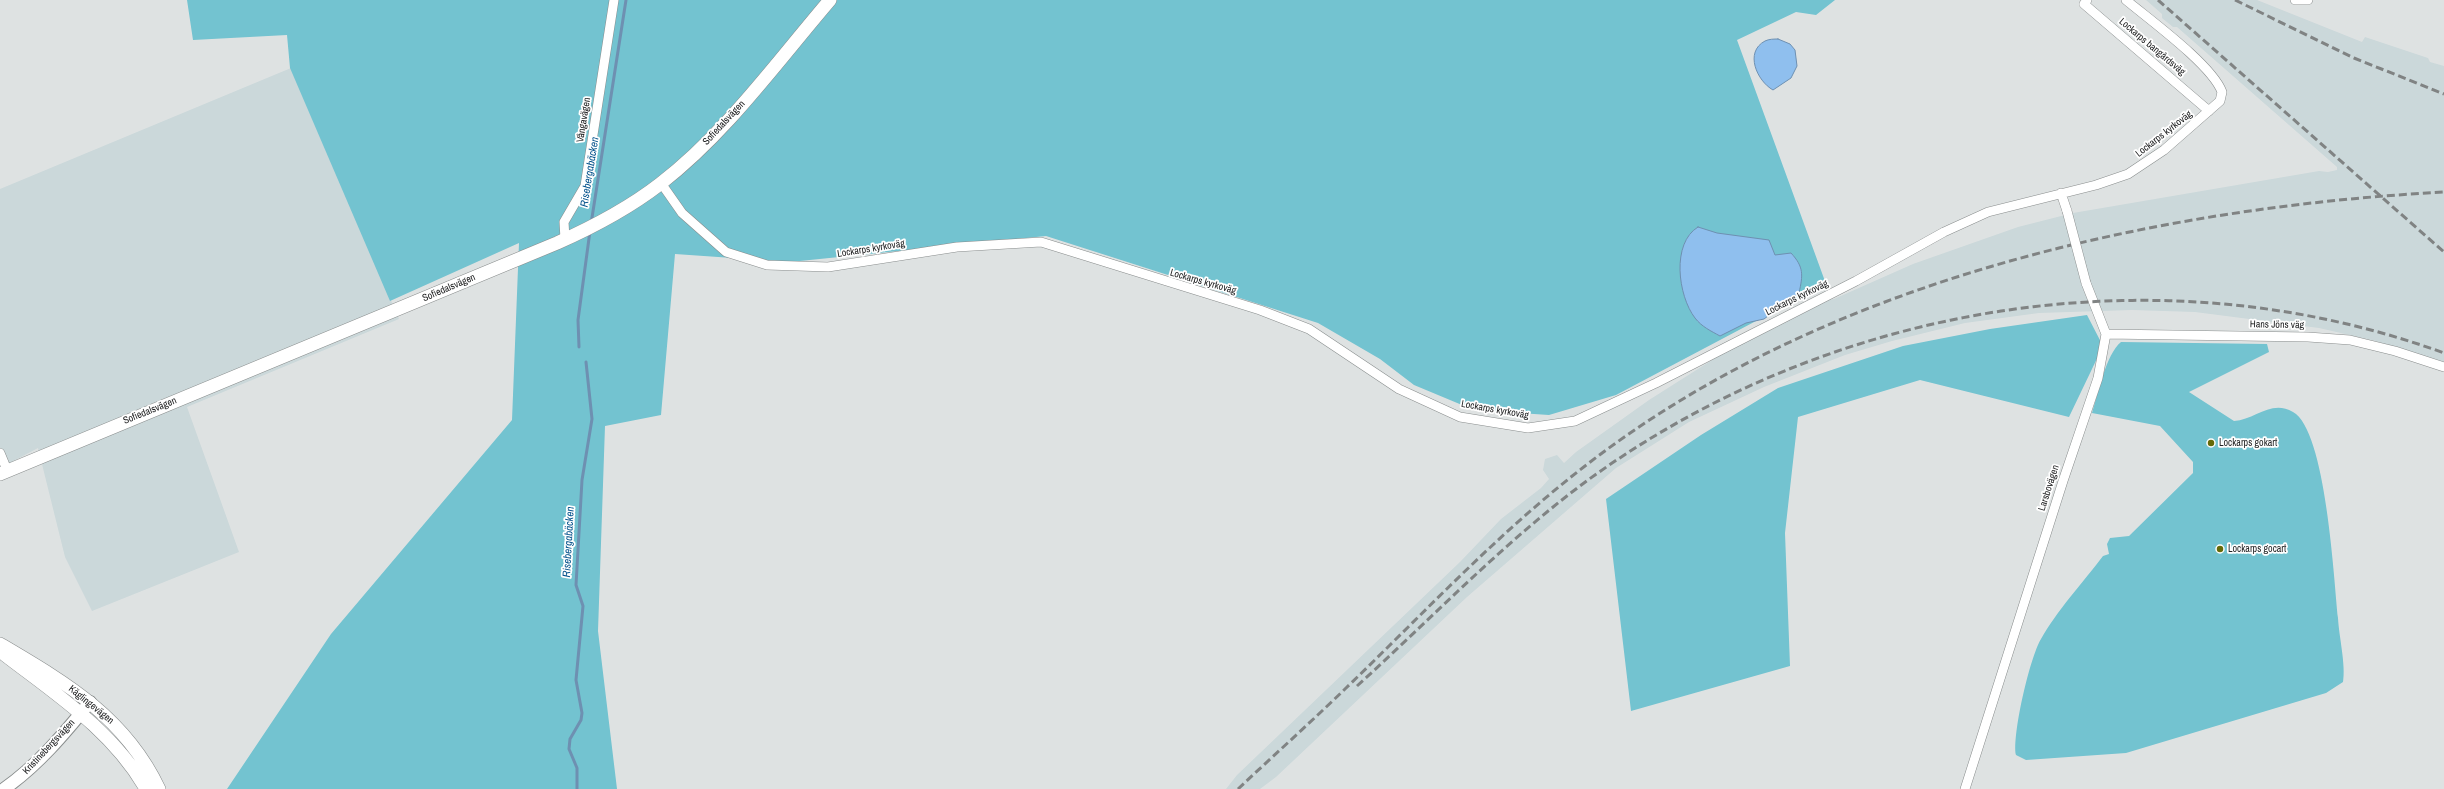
<!DOCTYPE html>
<meta charset="utf-8">
<style>
body{margin:0}
canvas{display:block;background:#dee2e2}
</style>
<canvas width="2444" height="789"></canvas>
<script>
const ctx = document.querySelector('canvas').getContext('2d');
ctx.lineJoin = 'round';
function paint(path, color) { ctx.fillStyle = color; ctx.fill(path, 'evenodd'); }
function stroke(path, color, width, dash) { ctx.strokeStyle = color; ctx.lineWidth = width; ctx.lineCap = dash ? 'butt' : 'round'; ctx.setLineDash(dash || []); ctx.stroke(path); }
function label(font, color, halo, rows, align = 'center') {
  ctx.font = font + ' "Archivo Narrow",sans-serif'; ctx.lineWidth = 3.5; ctx.setLineDash([]); ctx.textBaseline = 'middle'; ctx.strokeStyle = halo; ctx.fillStyle = color; for (const [text, x, y, turn = 0] of rows) {
    ctx.save(); ctx.translate(x, y); ctx.rotate((+turn || 0) * Math.PI / 180); ctx.textAlign = isNaN(turn) ? turn : align; if (halo) ctx.strokeText(text, 0, 0); ctx.fillText(text, 0, 0); ctx.restore();
  }
}
const built = new Path2D(`
 M2146 0H2257L2362 42 2365 37 2428 58 2430 62 2444 66V363L2376 341 2319 328 2195 312 2132 310 2039 313 1965 323 1892 341 1845 355 1764 387 1689 422 1616 468 1467 597 1276 777 1260 789H1226L1237 775 1460 562 1501 519 1541 488 1549 479 1543 470 1545 459 1557 455 1564 463 1576 452 1649 400 1720 355 1828 300 1834 299 1913 264 2018 227 2073 213 2319 171 2328 172 2337 170V167L2177 27H2173L2162 18V14Z
 M291 68 399 319 187 407 239 552 92 611 65 557 38 448 0 468V189Z`);
const green = new Path2D(`
 M187 0H1835L1816 15 1796 12 1737 40 1826 284 1616 395 1549 415 1474 410 1414 385 1380 359 1318 323 1046 236 790 262 675 254 661 415 605 426 598 631 617 789H227L331 634 512 420 519 243 390 301 290 68 287 35 193 40Z
 M2087 315 2103 346 2069 417 1920 380 1798 417 1785 533 1790 666 1631 711 1606 499 1701 435 1778 388 1903 346 1990 329Z
 M2121 342 2267 344 2269 352 2189 392 2234 421C2255 420 2271 399 2293 412 2326 430 2334 580 2338 618 2339 637 2346 665 2343 682L2326 693 2126 753 2026 760 2016 755C2012 735 2030 657 2041 639 2056 612 2084 581 2103 556L2109 554 2107 544 2110 538 2129 536 2193 473V462L2160 426 2092 413C2098 394 2106 354 2121 342Z`);
const water = new Path2D(`
 M1778 39 1790 44 1795 50 1797 66 1791 78 1773 90C1757 81 1744 52 1765 41 1769 39 1774 39 1778 39Z
 M1698 227 1717 233 1769 240 1775 255 1791 253C1804 267 1803 275 1799 293L1764 319 1746 323 1720 336C1711 331 1702 327 1695 318 1678 296 1671 243 1698 227Z`);
const stream = new Path2D(`
 M591 224 626 0
 M579 347 578 320 590 231
 M577 789V768L569 749 570 739 581 720 582 713 576 680 583 606 576 585 582 480 592 419 586 362`);
const minor = new Path2D(`
 M2087 0 2084 4 2209 111
 M2295 0H2308
 M661 183 682 213 726 252 767 265 828 267 957 247 1041 242 1260 310 1309 329 1399 389 1460 417 1528 428 1575 421 1656 383 1856 281 1944 232 1988 212 2096 185 2128 174 2164 150 2220 101 2222 92C2212 65 2150 20 2126 0
 M2061 193 2067 211
 M565 239 564 222 585 186 614 0
 M2106 334 2308 337 2350 340 2395 351 2444 367
 M0 453 7 470
 M1965 789 2063 481 2098 378 2106 334 2086 283`);
const tertiary = new Path2D(`
 M4 789C38 765 64 734 90 702`);
const secondary = new Path2D(`
 M0 474 557 243C593 227 629 208 660 184 726 133 776 63 830 0
 M0 644C66 683 125 717 159 789
 M5 655C57 695 113 731 146 789`);
const rail = new Path2D(`
 M2158 0 2444 252
 M2235 0 2354 58 2444 94
 M1357 686C1433 617 1505 541 1588 480 1832 303 2159 249 2444 353
 M1238 789C1273 756 1310 723 1345 689 1424 613 1498 533 1585 466 1822 282 2149 208 2444 192`);
const minorBridge = new Path2D(`
 M2067 211 2086 283`);
const markers = [
 [2211,443,4,"#656908"],
 [2220,549,4,"#656908"]
];
const streetNames = [
 ["Lockarps bangårdsväg",2152,47,40],
 ["Vångavägen",584,120,-81],
 ["Sofiedalsvägen",724,123,-47],
 ["Lockarps kyrkoväg",2164,134,-38],
 ["Lockarps kyrkoväg",871,249,-9],
 ["Lockarps kyrkoväg",1203,282,16],
 ["Sofiedalsvägen",449,288,-23],
 ["Lockarps kyrkoväg",1797,298,-26],
 ["Hans Jöns väg",2277,325,1],
 ["Lockarps kyrkoväg",1495,410,10],
 ["Sofiedalsvägen",150,411,-22],
 ["Larsbovägen",2049,488,-72],
 ["Käglingevägen",91,705,39],
 ["Kristinebergsvägen",49,747,-47]
];
const poiNames = [
 ["Lockarps gokart",2219,443],
 ["Lockarps gocart",2228,549]
];
const waterNames = [
 ["Risebergabäcken",590,172,-81],
 ["Risebergabäcken",569,542,-87]
];
paint(built, '#cbd8da');
paint(green, '#73c3d0');
paint(water, '#8fbfee');
stroke(water, '#6e90b1', 1);
stroke(stream, '#6e90b1', 3);
stroke(minor, '#898d8d', 10);
stroke(tertiary, '#898d8d', 14);
stroke(secondary, '#898d8d', 14);
stroke(minor, '#fff', 9);
stroke(tertiary, '#fff', 12);
stroke(secondary, '#fff', 13);
stroke(rail, '#808383', 3, [8, 4]);
stroke(minorBridge, '#898d8d', 10, []);
stroke(minorBridge, '#fff', 9);
for (const [x, y, r, color] of markers) { const dot = new Path2D(); dot.arc(x, y, r, 0, 2 * Math.PI); ctx.fillStyle = color; ctx.fill(dot); stroke(dot, '#fff', 1.5); }
label('10px', '#222324', '#fff', streetNames);
label('10px', '#222324', '#fff', poiNames, 'left');
label('italic 11px', '#05538c', '#fff', waterNames);
</script>
